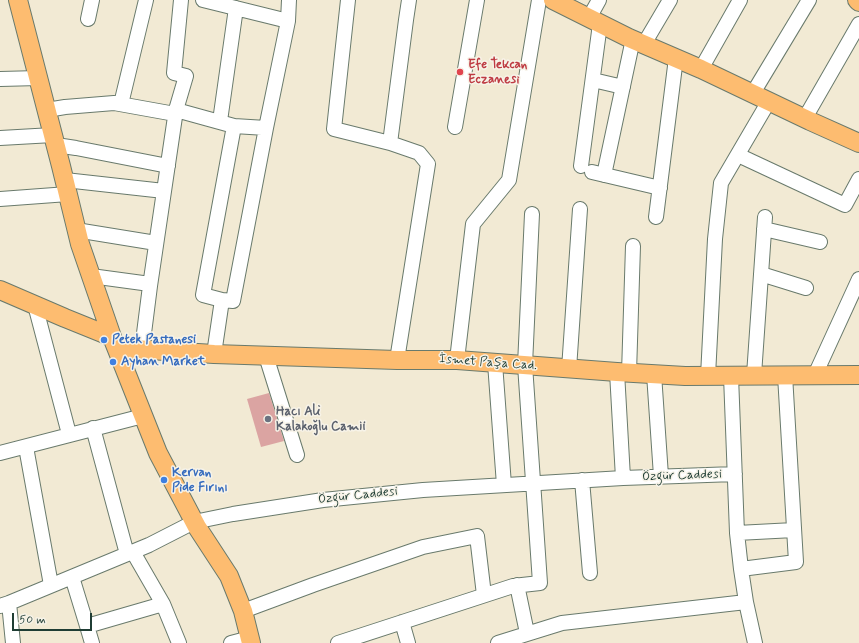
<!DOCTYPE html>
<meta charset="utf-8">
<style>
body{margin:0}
#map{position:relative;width:859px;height:643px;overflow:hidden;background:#f2ead4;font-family:Mynerve,sans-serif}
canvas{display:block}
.scale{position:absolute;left:12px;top:613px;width:80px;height:18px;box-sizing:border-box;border:2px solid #1f3d34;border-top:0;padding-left:5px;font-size:12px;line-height:14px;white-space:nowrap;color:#1f3d34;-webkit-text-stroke:3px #f7f3e8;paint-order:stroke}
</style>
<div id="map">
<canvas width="859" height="643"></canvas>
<div class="scale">50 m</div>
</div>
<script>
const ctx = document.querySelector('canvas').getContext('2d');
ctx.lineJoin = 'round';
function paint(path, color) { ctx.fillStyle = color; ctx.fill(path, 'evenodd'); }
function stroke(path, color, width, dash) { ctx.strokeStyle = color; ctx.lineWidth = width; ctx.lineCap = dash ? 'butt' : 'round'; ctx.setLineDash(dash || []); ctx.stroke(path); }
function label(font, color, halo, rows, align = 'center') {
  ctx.font = font + ' Mynerve,sans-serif'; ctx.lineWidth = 3; ctx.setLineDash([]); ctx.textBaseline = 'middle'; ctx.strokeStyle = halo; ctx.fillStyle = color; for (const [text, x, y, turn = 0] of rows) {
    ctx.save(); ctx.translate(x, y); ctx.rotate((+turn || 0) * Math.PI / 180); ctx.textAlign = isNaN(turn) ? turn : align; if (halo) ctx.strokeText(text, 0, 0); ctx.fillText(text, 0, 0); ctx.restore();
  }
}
const building = new Path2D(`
 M269 393 284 441 261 447 247 399Z`);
const minor = new Path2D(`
 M203 0 288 21
 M348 0 334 129 390 143 419 153 428 164 397 360
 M589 18 599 0
 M88 19 92 0
 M644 44 670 0
 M701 69 740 0
 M0 79 39 78
 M593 80 623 87
 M753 93 809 0
 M121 104 146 0
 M47 110 65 107 114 103 175 114
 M176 110 234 126 266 128
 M805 118 859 24
 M220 121 236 8
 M234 126 203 295 222 300 233 301 266 128 288 21 289 0
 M455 127 477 0
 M0 138 53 135
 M390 143 406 20 409 0
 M56 145 76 148 168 166
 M738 155 845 205 859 179
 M581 166 600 24
 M592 172 660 188
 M604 175 633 39
 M65 180 164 191
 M0 199 68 194
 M656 217 676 58
 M764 229 820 242
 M76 230 156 243
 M761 274 806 288
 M91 276 150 284
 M35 305 69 434
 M142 349 150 286 176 110 186 76 174 73 181 0
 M214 354 222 300
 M266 356 297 455
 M457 360 473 224 509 180 539 0
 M495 363 504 485
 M569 369 580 209
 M617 372 623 478
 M629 373 633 246
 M654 374 661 476
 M754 375 765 217
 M815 375 859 279
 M708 376 715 239 721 183 769 101
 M731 376 737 533 741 569 746 602 755 643
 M93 428 127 554
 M26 447 51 585
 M0 453 143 416
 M582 480 590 573
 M737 533 794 530
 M133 552 163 604 179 643
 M741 569 796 562 785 375
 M72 577 87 626 92 643
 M517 585 527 633
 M9 603 13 643
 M0 606 9 603 149 545 194 522 233 514 323 500 423 490 623 478 735 474
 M243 611 313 585 423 547 477 536 484 595
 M402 622 408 643
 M87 626 163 604
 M231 643 250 638
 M338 643 513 586 540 583 525 365 532 214
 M498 643 562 623 746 602`);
const major = new Path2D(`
 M18 0 61 166 80 244 112 337 158 453 197 527 229 576 243 611 251 643
 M553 0 629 38 701 69 810 121 859 143
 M857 0 859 2
 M0 290 65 318 112 337
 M117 348 214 354 397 360H457L617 372 685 376 859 375`);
const markers = [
 [460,72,4,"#e0444e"],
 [104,340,4,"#3f7fe0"],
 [113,362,4,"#3f7fe0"],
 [268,419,4,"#6b7280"],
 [164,480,4,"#3f7fe0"]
];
const healthNames = [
 ["Efe Tekcan",468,65],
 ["Eczanesi",468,80]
];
const shopNames = [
 ["Petek Pastanesi",112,340],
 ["Ayhan Market",121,362],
 ["Kervan",172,473],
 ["Pide Fırını",172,488]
];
const streetNames = [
 ["İsmet Paşa Cad.",488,363,4],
 ["Özgür Caddesi",682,476,-2],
 ["Özgür Caddesi",358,496,-6]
];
const worshipNames = [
 ["Hacı Ali",276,412],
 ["Kalakoğlu Camii",276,427]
];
paint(building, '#dba4a2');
stroke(minor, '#697a6c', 16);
stroke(major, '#697a6c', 20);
stroke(minor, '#fff', 14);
stroke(major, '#fdbc70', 18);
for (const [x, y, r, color] of markers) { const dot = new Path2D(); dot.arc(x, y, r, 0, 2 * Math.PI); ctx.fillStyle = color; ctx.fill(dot); stroke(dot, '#f7f3e8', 1.5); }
label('bold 13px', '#be3a42', '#f7f3e8', healthNames, 'left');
label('bold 13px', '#366cbe', '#f7f3e8', shopNames, 'left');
label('13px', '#1f3d34', '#f7f3e8', streetNames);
label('bold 13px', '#5b616d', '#f7f3e8', worshipNames, 'left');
</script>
